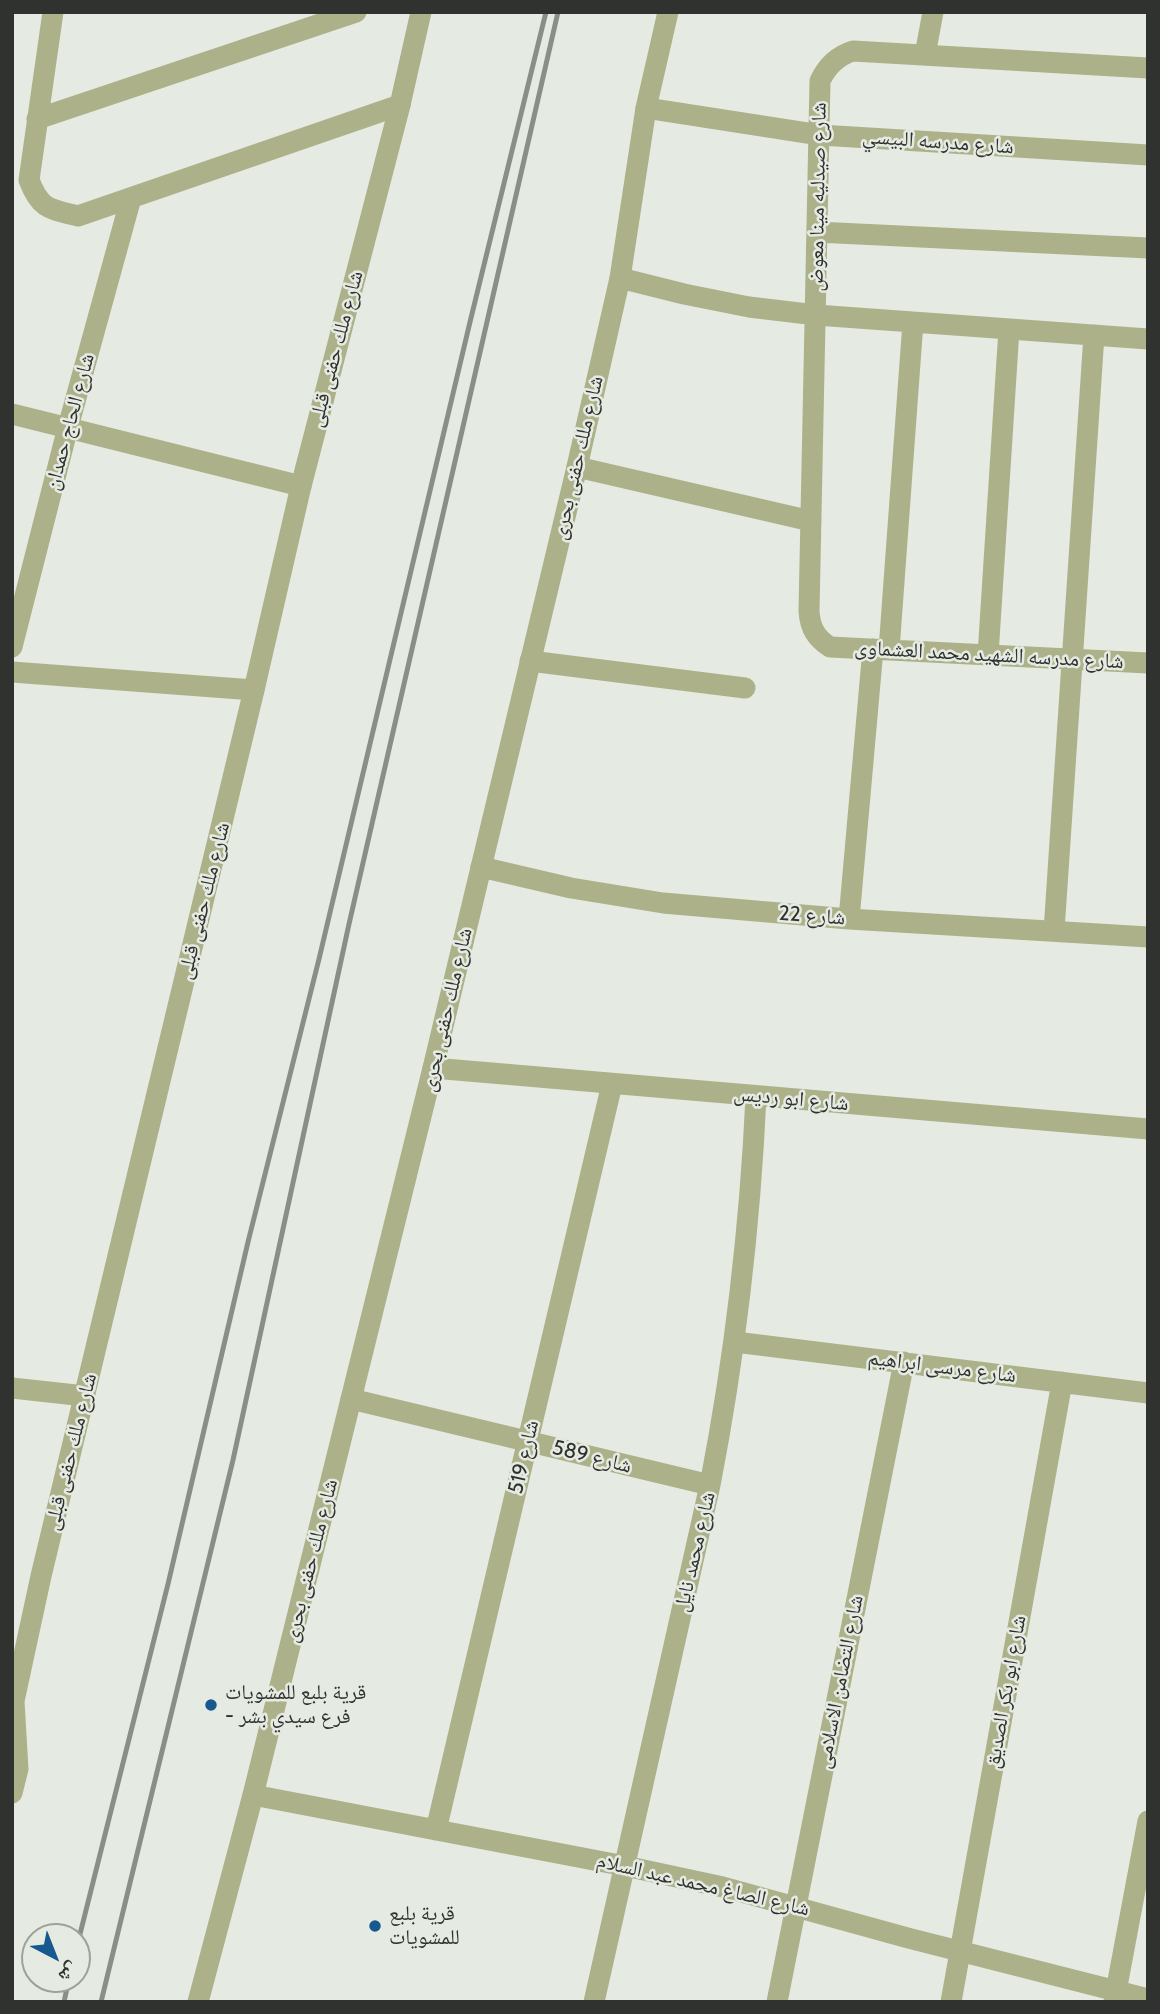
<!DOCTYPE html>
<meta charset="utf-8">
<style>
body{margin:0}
#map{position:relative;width:1160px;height:2014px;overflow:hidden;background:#e5ebe3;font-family:Cabin,"Noto Naskh Arabic",sans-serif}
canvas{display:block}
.frame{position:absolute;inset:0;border:14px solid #30322f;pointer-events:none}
.north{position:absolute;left:21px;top:1923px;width:70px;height:70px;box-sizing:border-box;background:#e5ebe3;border:2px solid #9da19b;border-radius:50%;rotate:138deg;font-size:19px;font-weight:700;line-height:28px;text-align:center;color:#30322f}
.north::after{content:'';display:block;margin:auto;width:24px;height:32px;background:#17598e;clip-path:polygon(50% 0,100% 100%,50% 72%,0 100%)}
</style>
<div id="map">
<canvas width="1160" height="2014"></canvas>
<div class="frame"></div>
<div class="north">ش</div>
</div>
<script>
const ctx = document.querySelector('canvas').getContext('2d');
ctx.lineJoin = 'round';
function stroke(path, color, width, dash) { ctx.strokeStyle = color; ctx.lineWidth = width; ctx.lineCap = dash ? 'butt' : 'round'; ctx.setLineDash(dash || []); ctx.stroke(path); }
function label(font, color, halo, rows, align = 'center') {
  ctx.font = font + ' Cabin,"Noto Naskh Arabic",sans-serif'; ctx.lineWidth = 5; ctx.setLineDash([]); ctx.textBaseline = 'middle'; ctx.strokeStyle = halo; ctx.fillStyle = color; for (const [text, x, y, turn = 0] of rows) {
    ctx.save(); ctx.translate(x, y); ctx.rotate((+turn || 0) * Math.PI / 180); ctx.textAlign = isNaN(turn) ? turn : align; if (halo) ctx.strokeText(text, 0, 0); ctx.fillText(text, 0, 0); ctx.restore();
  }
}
const minor = new Path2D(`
 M53 12 29 180C40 209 49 209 78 216L400 105
 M925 55 933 12
 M1148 68 853 51C837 56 827 66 820 81L809 611C810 628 816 638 830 647L1148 663
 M646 108 820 135 1148 155
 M37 119 356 12
 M817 232 1148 248
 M620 278 684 294 749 307 816 315 1148 339
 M12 414 301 486
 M577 467 811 521
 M12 647 68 427 131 198
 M889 650 913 322
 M988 655 1009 329
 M530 661 745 688
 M12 672 254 690
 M481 867 571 888 663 903 849 919 1148 937
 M849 919 873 649
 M1054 931 1094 335
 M433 1068 1148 1129
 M735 1342 1148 1393
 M12 1388 85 1396
 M351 1399 710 1485
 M253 1795 625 1866 723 1887 908 1938 1148 1999
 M436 1830 612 1084
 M594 2002 710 1485C735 1356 750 1228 756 1096
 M777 2002 904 1362
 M951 2002 1062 1382
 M1114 2002 1148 1821`);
const tertiary = new Path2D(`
 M12 1793 18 1769 14 1701 41 1576 254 690 301 486 400 105 421 12
 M198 2002 253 1795 433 1068 577 467 620 278 646 108 668 12`);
const rail = new Path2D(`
 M77 1946 168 1584 248 1242 319 959 470 322 546 12
 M64 2002 69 1979
 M101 2002 233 1460 349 924 558 12`);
const markers = [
 [211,1705,7,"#17598e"],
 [375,1926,7,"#17598e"]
];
const streetNames = [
 ["شارع مدرسه البيسي",938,142,4],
 ["شارع صيدليه مينا معوض",818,197,-89],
 ["شارع ملك حفنى قبلى",336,349,-75],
 ["شارع الحاج حمدان",70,422,-75],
 ["شارع ملك حفنى بحرى",578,458,-77],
 ["شارع مدرسه الشهيد محمد العشماوى",989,655,3],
 ["شارع ملك حفنى قبلى",204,901,-76],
 ["شارع 22",812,916,4],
 ["شارع ملك حفنى بحرى",447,1010,-77],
 ["شارع ابو رديس",791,1099,5],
 ["شارع مرسى ابراهيم",942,1367,7],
 ["شارع ملك حفنى قبلى",71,1452,-76],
 ["شارع 519",524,1457,-77],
 ["شارع 589",592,1457,14],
 ["شارع محمد نايل",695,1552,-77],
 ["شارع ملك حفنى بحرى",311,1561,-76],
 ["شارع التضامن الاسلامى",840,1682,-79],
 ["شارع ابو بكر الصديق",1006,1692,-80],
 ["شارع الصاغ محمد عبد السلام",703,1885,13]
];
const poiNames = [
 ["قرية بلبع للمشويات",225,1693],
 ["- فرع سيدي بشر",225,1717],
 ["قرية بلبع",389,1914],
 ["للمشويات",389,1938]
];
stroke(minor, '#adb189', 21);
stroke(tertiary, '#adb189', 21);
stroke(rail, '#8a8e89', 5);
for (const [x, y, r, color] of markers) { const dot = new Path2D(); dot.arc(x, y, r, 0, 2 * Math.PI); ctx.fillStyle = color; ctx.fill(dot); stroke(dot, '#e5ebe3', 2.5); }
label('21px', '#30322f', '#e5ebe3', streetNames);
label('21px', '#30322f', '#e5ebe3', poiNames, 'left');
</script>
